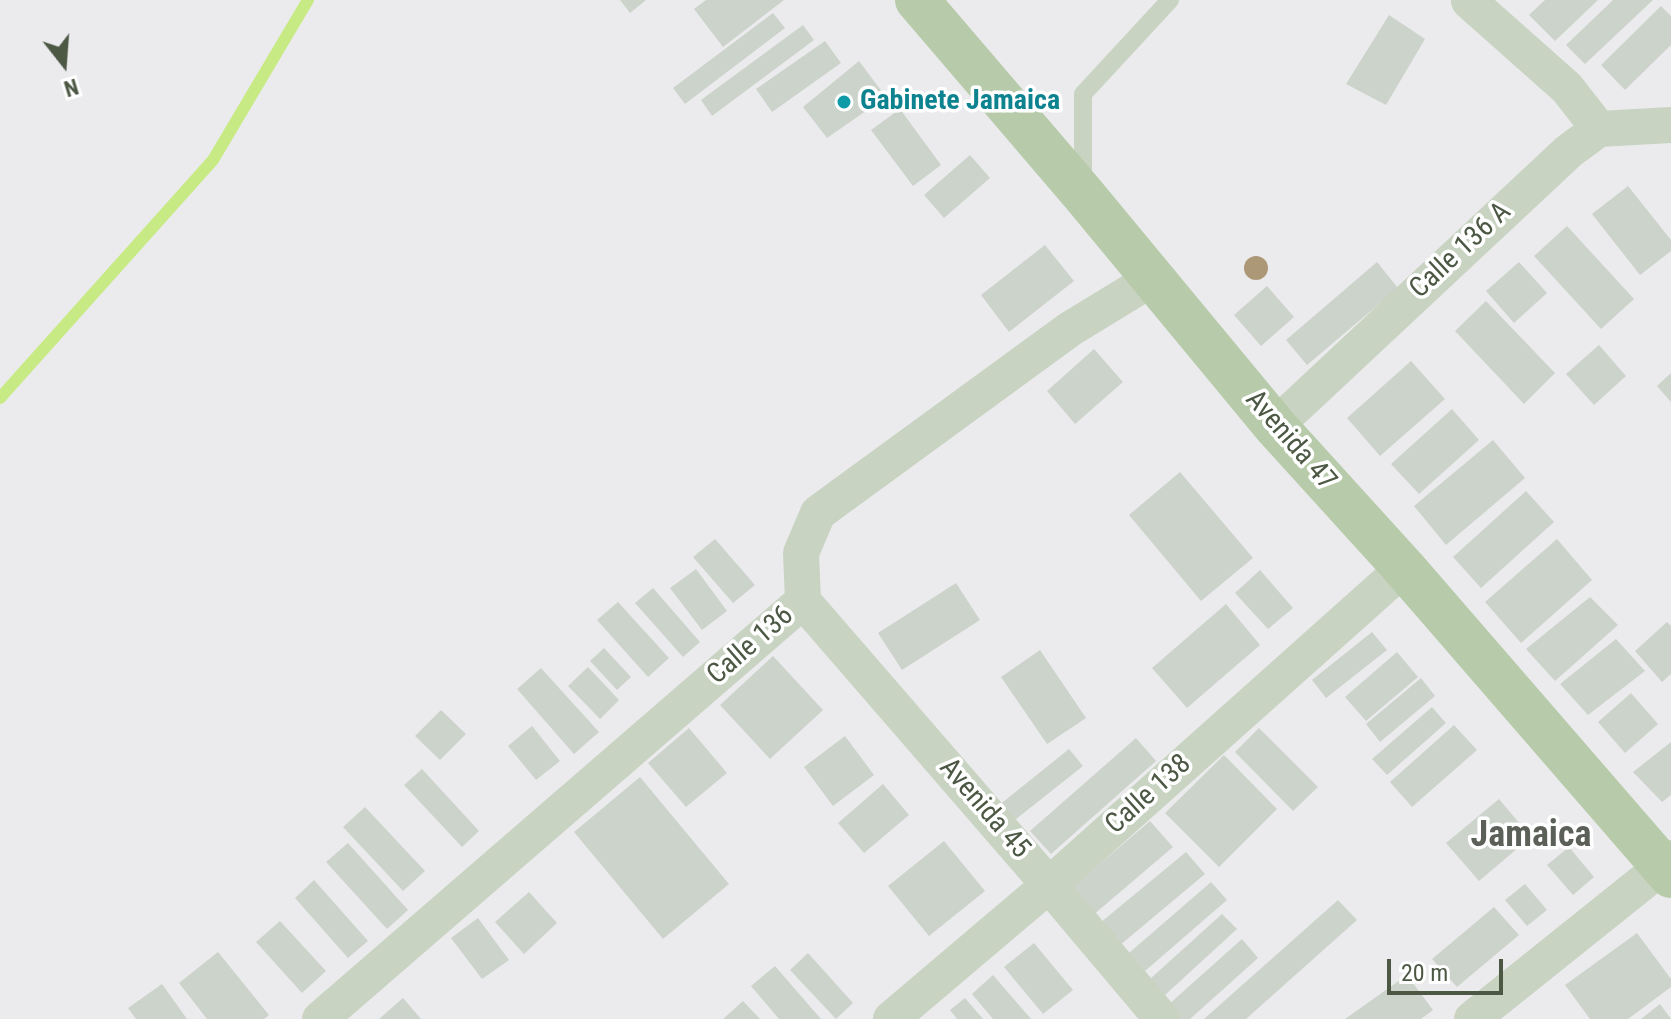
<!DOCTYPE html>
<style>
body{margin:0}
#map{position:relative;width:1671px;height:1019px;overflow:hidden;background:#ebebee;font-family:"Roboto Condensed",sans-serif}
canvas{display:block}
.north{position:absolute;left:24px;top:24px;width:80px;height:80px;-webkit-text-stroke:6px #fff;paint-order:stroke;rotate:163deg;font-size:22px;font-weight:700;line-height:32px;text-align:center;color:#4c5844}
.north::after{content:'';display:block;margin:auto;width:28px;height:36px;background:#4c5844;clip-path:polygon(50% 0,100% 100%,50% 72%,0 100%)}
.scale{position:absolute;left:1387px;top:959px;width:116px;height:36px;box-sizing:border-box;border:4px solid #4c5844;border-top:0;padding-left:10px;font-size:24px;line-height:28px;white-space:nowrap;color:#4c5844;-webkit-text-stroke:6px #fff;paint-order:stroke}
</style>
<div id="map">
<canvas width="1671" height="1019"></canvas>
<div class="north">N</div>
<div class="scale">20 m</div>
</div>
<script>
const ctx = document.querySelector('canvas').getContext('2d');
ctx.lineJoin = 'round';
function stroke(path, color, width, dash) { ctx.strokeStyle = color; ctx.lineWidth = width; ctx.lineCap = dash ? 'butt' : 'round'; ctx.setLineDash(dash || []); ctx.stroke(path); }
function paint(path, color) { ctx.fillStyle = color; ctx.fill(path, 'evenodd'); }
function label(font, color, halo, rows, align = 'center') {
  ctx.font = font + ' "Roboto Condensed",sans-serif'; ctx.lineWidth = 7; ctx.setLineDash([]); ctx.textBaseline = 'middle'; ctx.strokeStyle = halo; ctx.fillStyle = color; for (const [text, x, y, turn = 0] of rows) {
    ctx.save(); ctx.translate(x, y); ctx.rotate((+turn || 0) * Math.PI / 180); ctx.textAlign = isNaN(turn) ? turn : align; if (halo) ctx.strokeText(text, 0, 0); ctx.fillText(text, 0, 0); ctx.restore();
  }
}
const stream = new Path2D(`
 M0 398 213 160 308 0`);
const building = new Path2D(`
 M620 0H646L630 13Z
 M706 0H784L723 47 694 9Z
 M1545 0H1598L1555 41 1529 15Z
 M1613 0H1653L1585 64 1566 45Z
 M1661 6 1671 16V45L1625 90 1601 65Z
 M773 13 785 28 685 104 673 88Z
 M1389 15 1425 39 1386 105 1346 84Z
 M803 25 814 40 712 116 701 100Z
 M825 41 841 63 772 112 756 89Z
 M859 61 886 97 827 138 803 107Z
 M900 109 941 165 913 186 871 130Z
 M970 155 990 178 944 218 924 195Z
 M1628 186 1671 240V251L1640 275 1592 214Z
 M1567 226 1634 299 1601 329 1534 256Z
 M1045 245 1074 281 1009 332 981 295Z
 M1377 262 1398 288 1307 365 1286 340Z
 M1519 262 1547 293 1514 323 1486 291Z
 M1267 286 1294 317 1261 346 1234 315Z
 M1486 301 1555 373 1524 404 1455 331Z
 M1599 345 1626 376 1594 405 1566 374Z
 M1094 349 1123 382 1075 424 1047 391Z
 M1411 361 1445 399 1380 456 1347 418Z
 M1671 373V402L1657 386Z
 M1452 409 1479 440 1419 494 1391 464Z
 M1493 440 1525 478 1446 545 1414 506Z
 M1180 472 1253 558 1201 601 1129 515Z
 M1526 491 1554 522 1481 588 1453 557Z
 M715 539 755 585 733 603 693 557Z
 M1557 539 1592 580 1521 643 1485 602Z
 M696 569 727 611 702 630 670 588Z
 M1260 570 1293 608 1268 629 1235 593Z
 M956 583 980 620 902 670 878 633Z
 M653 588 700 642 683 657 635 603Z
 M1590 597 1618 625 1555 681 1526 649Z
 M618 602 669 658 648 677 597 620Z
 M1226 604 1260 645 1187 708 1152 668Z
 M1667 622 1671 626V674L1662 682 1635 651Z
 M1372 632 1387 650 1326 698 1312 680Z
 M1616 639 1645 671 1588 715 1560 684Z
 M604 648 631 677 617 690 590 661Z
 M1040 650 1086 718 1047 744 1001 677Z
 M1397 652 1418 677 1366 721 1345 697Z
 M773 656 823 710 770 759 720 705Z
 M588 667 619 700 600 719 568 686Z
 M541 668 599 732 574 754 517 689Z
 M1421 678 1435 696 1380 742 1366 724Z
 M1631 693 1658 724 1625 753 1598 722Z
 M1432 707 1446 723 1387 775 1372 759Z
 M441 710 466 734 440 760 415 736Z
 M1454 725 1477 750 1412 807 1390 782Z
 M532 726 560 761 536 780 508 746Z
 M689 728 727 773 686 807 648 763Z
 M1259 728 1318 787 1293 811 1235 752Z
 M845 736 874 775 833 806 804 767Z
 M1136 738 1156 761 1051 854 1030 831Z
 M1671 742V795L1662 802 1633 772Z
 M1069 749 1083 766 1006 827 993 810Z
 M1224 755 1277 809 1219 867 1165 813Z
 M422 769 479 831 462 847 404 785Z
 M640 777 729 884 663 939 574 832Z
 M883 784 909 815 864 853 838 823Z
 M1499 799 1531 837 1479 881 1446 843Z
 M365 807 425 871 403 891 343 827Z
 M1150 821 1173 847 1092 916 1069 890Z
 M944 841 985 891 929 936 888 886Z
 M348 843 408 910 387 929 326 862Z
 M1569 847 1594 877 1573 895 1547 865Z
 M1186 852 1205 874 1119 946 1100 923Z
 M314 880 368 941 348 958 295 898Z
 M1211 882 1227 900 1145 971 1129 953Z
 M1525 884 1547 910 1527 926 1505 900Z
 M529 892 557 923 524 954 495 922Z
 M1338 900 1357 920 1246 1019H1204Z
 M1494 907 1519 935 1457 987 1432 959Z
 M1222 914 1237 929 1165 995 1150 979Z
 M478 918 509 960 482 979 451 938Z
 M280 921 326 971 302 993 256 942Z
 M1637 933 1671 979V987L1628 1019H1590L1565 985Z
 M1242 939 1258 958 1190 1019H1180L1168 1005Z
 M1034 943 1073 990 1043 1014 1004 967Z
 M218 952 269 1015 264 1019H207L179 983Z
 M808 953 853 1003 836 1019 790 970Z
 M775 966 821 1019H779L751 986Z
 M993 975 1031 1019H993L972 994Z
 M1407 975 1433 1010 1421 1019H1345Z
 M162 984 187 1019H136L128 1008Z
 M403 998 421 1019H379Z
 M965 998 983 1019H957L950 1010Z
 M743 1001 760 1019H723Z
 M1660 1004 1671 1019H1641Z`);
const service = new Path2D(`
 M1083 183V94L1170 0`);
const minor = new Path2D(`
 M1469 1 1567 88 1599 129
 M1275 426 1569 151 1599 129 1671 125
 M803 601 1049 885 1162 1019
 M320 1019 803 601 801 553 818 513 1070 329 1152 279
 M891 1019 1049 885 1404 568
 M1472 1019 1663 866 1671 858`);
const primary = new Path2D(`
 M917 0 1083 194 1275 426 1404 568 1671 876`);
const trees = [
 [1256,268]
];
const markers = [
 [844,102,8,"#0f9aa8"]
];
const cultureNames = [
 ["Gabinete Jamaica",860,102]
];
const streetNames = [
 ["Calle 136 A",1461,251,-43],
 ["Avenida 47",1290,441,49],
 ["Calle 136",751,646,-41],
 ["Calle 138",1149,795,-42],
 ["Avenida 45",984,809,49]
];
const districtNames = [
 ["Jamaica",1531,837]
];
stroke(stream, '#c8ea85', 12);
paint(building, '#ccd3ca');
stroke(service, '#c8d3c1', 18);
stroke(minor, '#c8d3c1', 36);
stroke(primary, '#b7cbaa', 44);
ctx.fillStyle = '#ac9877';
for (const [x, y] of trees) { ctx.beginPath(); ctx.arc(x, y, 12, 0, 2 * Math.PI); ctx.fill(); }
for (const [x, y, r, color] of markers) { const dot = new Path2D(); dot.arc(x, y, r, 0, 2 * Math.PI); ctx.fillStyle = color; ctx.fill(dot); stroke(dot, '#fff', 3); }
label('bold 28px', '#0d838f', '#fff', cultureNames, 'left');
label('28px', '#4c5844', '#fff', streetNames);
label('bold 36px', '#5b6058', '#fff', districtNames);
</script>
